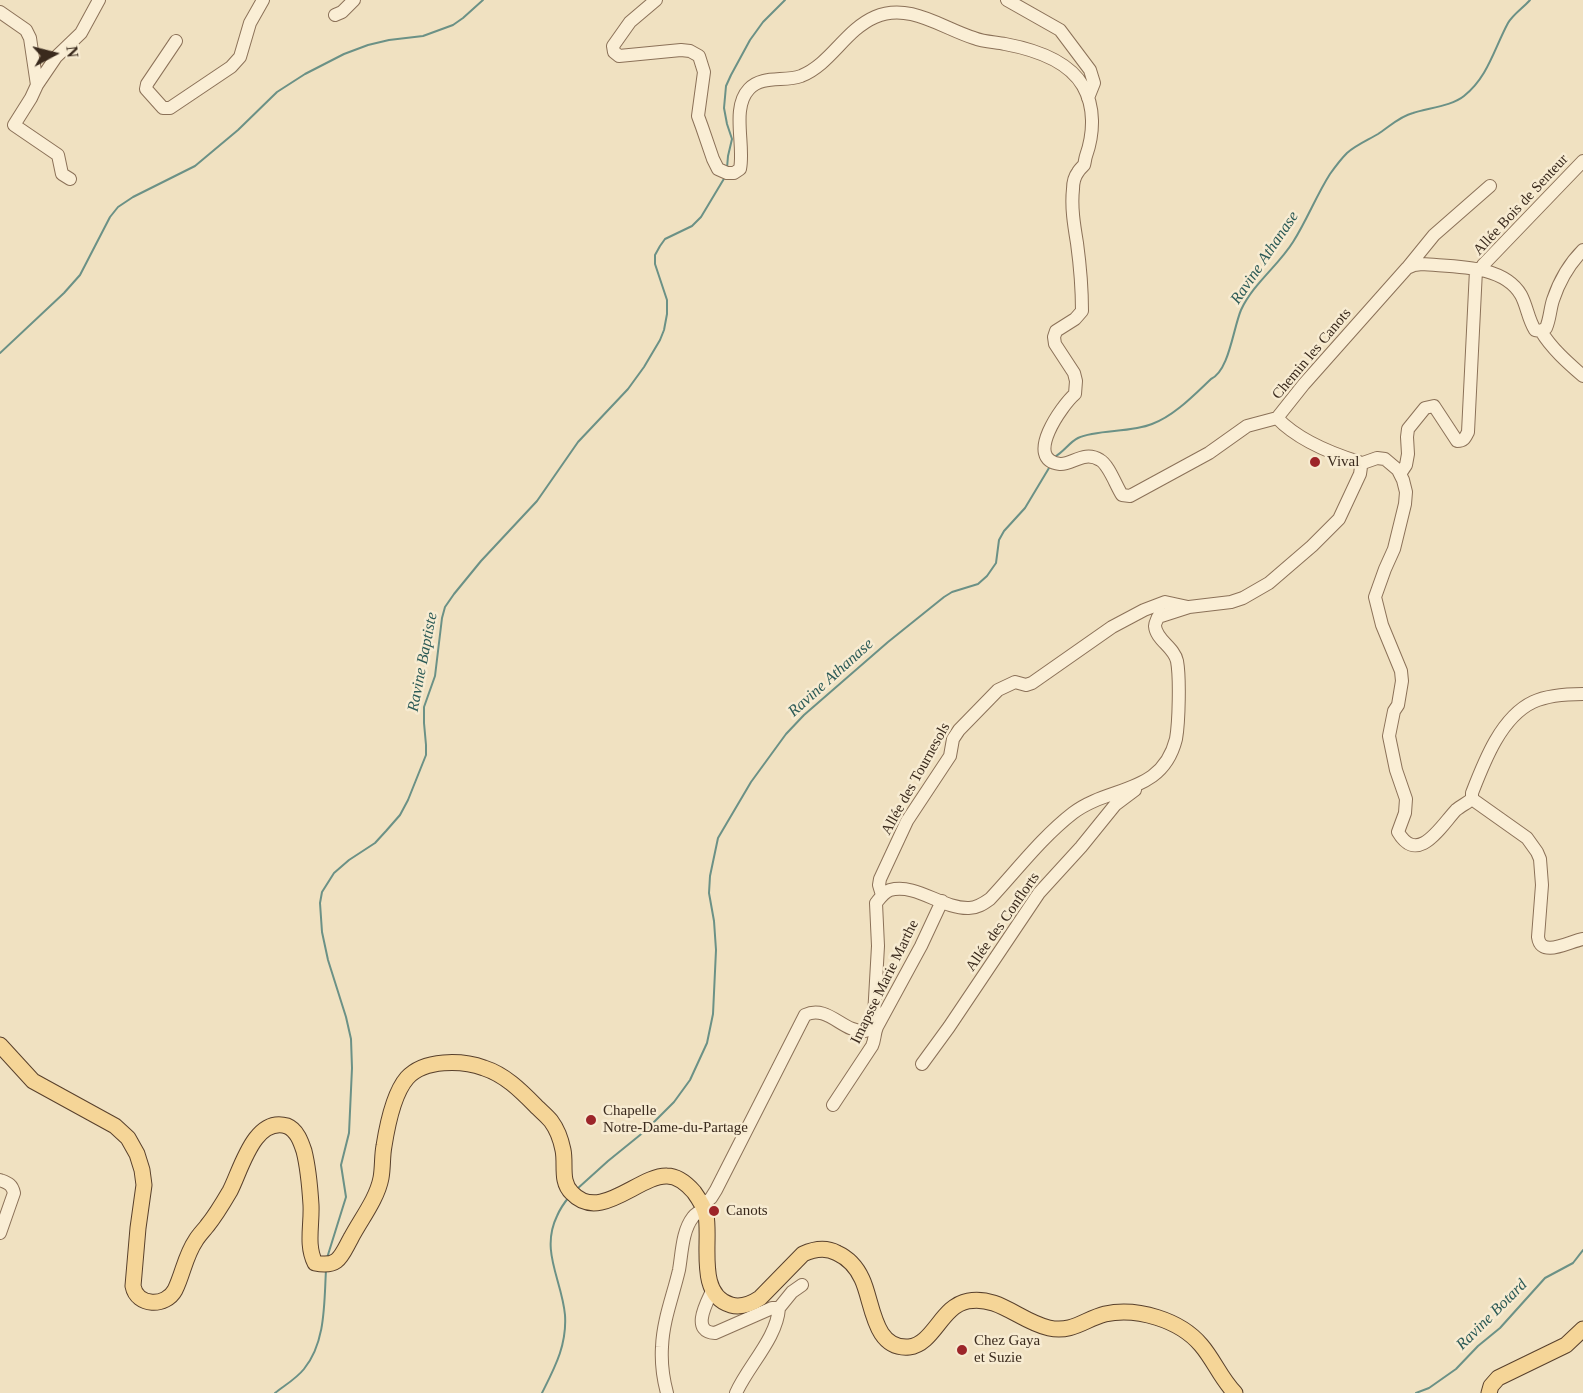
<!DOCTYPE html>
<meta charset="utf-8">
<style>
body{margin:0}
#map{position:relative;width:1583px;height:1393px;overflow:hidden;background:#f0e1c1;font-family:Georgia,serif}
canvas{display:block}
.north{position:absolute;left:24px;top:24px;width:60px;height:60px;-webkit-text-stroke:4px #f7ebd1;paint-order:stroke;rotate:83deg;font-size:16px;font-weight:700;line-height:24px;text-align:center;color:#3a2a1d}
.north::after{content:'';display:block;margin:auto;width:21px;height:27px;background:#3a2a1d;clip-path:polygon(50% 0,100% 100%,50% 72%,0 100%)}
</style>
<div id="map">
<canvas width="1583" height="1393"></canvas>
<div class="north">N</div>
</div>
<script>
const ctx = document.querySelector('canvas').getContext('2d');
ctx.lineJoin = 'round';
function stroke(path, color, width, dash) { ctx.strokeStyle = color; ctx.lineWidth = width; ctx.lineCap = dash ? 'butt' : 'round'; ctx.setLineDash(dash || []); ctx.stroke(path); }
function label(font, color, halo, rows, align = 'center') {
  ctx.font = font + ' Georgia,serif'; ctx.lineWidth = 5; ctx.setLineDash([]); ctx.textBaseline = 'middle'; ctx.strokeStyle = halo; ctx.fillStyle = color; for (const [text, x, y, turn = 0] of rows) {
    ctx.save(); ctx.translate(x, y); ctx.rotate((+turn || 0) * Math.PI / 180); ctx.textAlign = isNaN(turn) ? turn : align; if (halo) ctx.strokeText(text, 0, 0); ctx.fillText(text, 0, 0); ctx.restore();
  }
}
const stream = new Path2D(`
 M727 168 728 156 732 139 727 124 724 108 726 86 731 75 750 40 763 22 785 0
 M0 353 64 293 80 275 110 217 118 207 133 197 195 166 238 130 277 92 305 74 344 54 368 45 389 40 423 36 453 25 463 18 483 0
 M1056 456C1064 451 1070 442 1078 438 1097 429 1130 433 1152 424 1174 416 1194 395 1211 379 1229 371 1233 329 1241 310 1253 284 1278 266 1293 242 1307 220 1316 196 1330 174 1335 167 1341 159 1347 153 1356 145 1368 140 1378 134 1389 127 1400 116 1413 113 1428 108 1452 106 1464 96 1488 77 1494 49 1508 23 1513 14 1523 8 1530 0
 M577 1189 608 1161 645 1131 674 1102 690 1080 707 1043 713 1014 716 950 714 921 709 893 710 876 718 838 751 782 786 734 804 715 888 642 944 597 952 592 978 584 987 576 996 563 999 540 1004 531 1025 508 1049 468
 M327 1258 346 1197 341 1165 349 1133 352 1068 351 1039 346 1017 328 960 322 932 320 903 322 892 334 873 349 860 375 843 386 831 400 815 408 800 426 755V745L424 723V707L435 676 442 618 445 607 454 594 481 561 537 501 578 442 628 389 644 367 660 340 664 330 667 314V300L655 264V255L660 246 665 239 692 226 701 217 725 177
 M275 1393C285 1385 296 1379 304 1369 326 1342 324 1303 326 1270
 M542 1393C555 1367 567 1345 565 1315 562 1280 540 1251 557 1216 560 1209 564 1203 569 1197
 M1416 1393 1429 1388 1456 1369 1478 1346 1500 1328 1545 1278 1573 1263 1583 1250`);
const minor = new Path2D(`
 M656 0 630 22 613 46 614 52 619 56 681 50 690 51 699 56 704 72 698 116 702 127 713 159 718 169 727 173H734L740 169C745 145 731 108 749 89 762 75 784 82 801 76 831 64 845 30 875 17 909 2 942 28 974 38 984 42 995 42 1005 44 1032 49 1068 60 1083 86 1095 107 1094 133 1086 156 1085 159 1085 162 1084 165 1083 166 1079 170 1078 172 1075 176 1073 183 1073 189 1071 207 1074 225 1077 243 1080 265 1082 288 1082 311L1075 319 1056 331 1054 337 1055 344 1074 373 1076 381 1075 394C1062 405 1023 460 1060 464 1072 465 1084 450 1100 460 1109 465 1116 486 1122 495L1130 496 1209 453 1247 426 1277 418
 M1007 0 1060 30 1090 70 1094 83 1088 98
 M0 12 26 30 30 38 37 85
 M335 15 342 12 354 0
 M176 41 147 84 146 89 163 108H170L231 67 240 57 250 23 263 0
 M70 179 62 174 58 155 14 125 31 98 37 85 56 57 81 33 99 0
 M1408 267 1434 235 1490 186
 M1481 270 1483 265 1583 161
 M1541 331C1551 348 1568 363 1583 376
 M1277 418 1304 384 1407 268 1414 265 1422 264C1453 267 1503 264 1521 295 1527 306 1528 319 1535 330L1541 331 1546 328C1550 319 1550 309 1553 300 1559 282 1570 263 1583 250
 M1277 418C1298 440 1330 453 1359 462L1360 464
 M1360 464 1377 458 1385 459 1398 470 1403 480 1406 492 1405 504 1394 549 1385 569 1375 597 1382 625 1401 671 1402 681 1398 705 1394 711 1389 736 1396 770 1406 799 1405 813 1398 832C1418 866 1441 826 1456 810 1461 806 1467 803 1472 799L1527 838 1537 852 1540 859 1542 885 1538 937C1541 959 1570 941 1583 939
 M1400 474 1406 465 1408 454 1407 437 1408 429 1425 408 1434 406 1457 441C1464 441 1465 438 1468 432L1476 270
 M1472 799V793C1484 762 1501 717 1533 702 1548 695 1567 694 1583 694
 M882 895 879 885 880 879 907 821 950 756 953 739 959 730 998 690 1015 682 1026 685 1032 683 1112 627 1144 610 1165 602 1188 607
 M922 1064 949 1027 1039 893 1081 847 1115 805 1135 790
 M833 1105 872 1046C875 1040 874 1034 877 1027L921 946 942 901
 M0 1180C8 1183 12 1184 14 1193L0 1233
 M703 1205 711 1198 716 1190 805 1015C828 1004 843 1033 865 1031L872 1023 874 1016 878 946 876 903C880 898 884 892 890 890 917 883 942 909 969 908 977 908 983 904 990 899 1017 870 1042 837 1073 813 1110 785 1162 795 1176 739 1179 722 1180 677 1177 661 1174 647 1156 640 1155 626 1155 623 1157 620 1158 617L1189 607 1231 602 1243 598 1269 583 1312 546 1339 519 1360 474 1361 467 1360 464
 M712 1291C707 1302 690 1332 715 1333L772 1308H779C777 1338 748 1366 736 1393
 M779 1308 792 1292 802 1285
 M667 1393C663 1378 661 1363 662 1347 663 1320 673 1296 679 1270 682 1253 682 1231 693 1217 696 1213 700 1211 705 1209`);
const major = new Path2D(`
 M0 1045 33 1081 115 1126 128 1138 137 1154 142 1170 144 1185 138 1228 133 1286C137 1307 166 1307 175 1290 183 1274 185 1256 196 1240 199 1235 204 1230 207 1226 216 1215 223 1203 230 1191 241 1170 254 1116 287 1126 297 1130 301 1142 304 1151 308 1167 310 1189 311 1205 312 1225 306 1245 315 1263 339 1268 341 1256 351 1238 361 1219 377 1199 381 1178 383 1167 382 1156 384 1146 387 1127 394 1093 407 1078 424 1059 462 1060 484 1068 506 1075 522 1092 538 1108 542 1112 547 1116 551 1121 557 1129 561 1140 563 1150 566 1164 560 1182 572 1193 600 1223 639 1175 667 1176 678 1176 687 1184 694 1192 699 1199 704 1206 706 1215 711 1242 696 1295 731 1305 742 1308 751 1304 760 1298L803 1254C814 1249 826 1247 837 1253 848 1258 857 1268 862 1279 873 1302 873 1350 909 1347 934 1344 941 1306 968 1301 998 1295 1021 1322 1049 1328 1073 1333 1085 1319 1105 1314 1137 1307 1180 1320 1201 1345 1214 1360 1221 1379 1235 1393
 M1489 1393 1491 1386 1498 1378 1566 1345 1583 1329`);
const markers = [
 [1315,462,6,"#9c2529"],
 [591,1120,6,"#9c2529"],
 [714,1211,6,"#9c2529"],
 [962,1350,6,"#9c2529"]
];
const streetNames = [
 ["Allée Bois de Senteur",1521,205,-47],
 ["Chemin les Canots",1312,354,-50],
 ["Allée des Tournesols",916,779,-61],
 ["Allée des Conflorts",1003,922,-55],
 ["Imapsse Marie Marthe",885,982,-64]
];
const poiNames = [
 ["Vival",1327,462],
 ["Chapelle",603,1111],
 ["Notre-Dame-du-Partage",603,1128],
 ["Canots",726,1211],
 ["Chez Gaya",974,1341],
 ["et Suzie",974,1358]
];
const waterNames = [
 ["Ravine Athanase",1265,258,-56],
 ["Ravine Baptiste",423,662,-79],
 ["Ravine Athanase",831,678,-42],
 ["Ravine Botard",1492,1315,-45]
];
stroke(stream, '#6b9186', 2);
stroke(minor, '#8b7158', 14);
stroke(major, '#58402c', 17);
stroke(minor, '#faeed5', 12);
stroke(major, '#f5d597', 15);
for (const [x, y, r, color] of markers) { const dot = new Path2D(); dot.arc(x, y, r, 0, 2 * Math.PI); ctx.fillStyle = color; ctx.fill(dot); stroke(dot, '#f7ebd1', 2); }
label('15px', '#3a2a1d', '#f7ebd1', streetNames);
label('15px', '#3a2a1d', '#f7ebd1', poiNames, 'left');
label('italic 16px', '#2b5a56', '#f7ebd1', waterNames);
</script>
